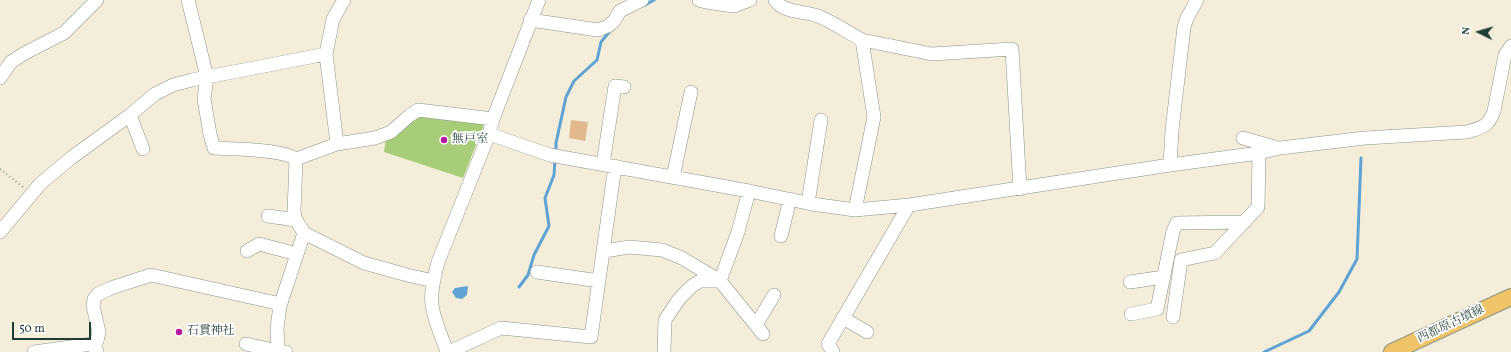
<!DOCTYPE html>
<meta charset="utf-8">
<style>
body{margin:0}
#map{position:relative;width:1511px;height:352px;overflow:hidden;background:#f4edda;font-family:Vollkorn,serif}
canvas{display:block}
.north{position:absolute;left:1459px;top:12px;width:40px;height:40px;-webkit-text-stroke:3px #fff;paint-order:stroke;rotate:275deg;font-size:11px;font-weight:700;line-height:16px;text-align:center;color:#1f3d34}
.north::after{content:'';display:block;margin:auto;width:14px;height:18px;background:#1f3d34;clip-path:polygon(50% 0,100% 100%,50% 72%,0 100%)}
.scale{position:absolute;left:12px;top:322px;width:79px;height:18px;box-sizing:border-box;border:2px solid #1f3d34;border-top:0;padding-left:5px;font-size:12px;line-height:14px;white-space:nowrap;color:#1f3d34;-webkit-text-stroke:3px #fff;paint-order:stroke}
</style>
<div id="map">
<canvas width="1511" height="352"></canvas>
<div class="north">N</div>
<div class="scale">50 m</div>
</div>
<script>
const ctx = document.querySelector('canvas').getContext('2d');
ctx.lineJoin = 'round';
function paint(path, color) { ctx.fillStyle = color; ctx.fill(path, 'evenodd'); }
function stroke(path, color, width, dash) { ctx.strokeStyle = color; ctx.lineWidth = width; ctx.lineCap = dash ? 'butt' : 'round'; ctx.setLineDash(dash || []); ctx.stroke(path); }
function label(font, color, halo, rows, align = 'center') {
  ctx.font = font + ' Vollkorn,"Noto Serif JP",serif'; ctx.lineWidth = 3.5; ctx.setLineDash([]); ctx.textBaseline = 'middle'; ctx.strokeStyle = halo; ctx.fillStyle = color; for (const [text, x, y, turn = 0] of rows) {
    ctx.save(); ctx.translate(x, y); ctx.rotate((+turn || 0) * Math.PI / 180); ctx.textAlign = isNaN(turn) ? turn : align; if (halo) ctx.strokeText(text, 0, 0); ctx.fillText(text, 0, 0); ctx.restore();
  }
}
const green = new Path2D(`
 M418 114 485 122 463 178 384 152 386 138Z`);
const water = new Path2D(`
 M468 286 467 295 462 299 456 298 452 292 455 288Z`);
const stream = new Path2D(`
 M645 5 654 0
 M556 153V143L566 97 574 81 597 60 601 42 611 30
 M519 287 528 275 534 255 549 226 545 198 554 175 555 159
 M1264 352 1309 331 1339 292 1357 259 1361 158`);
const building = new Path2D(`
 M571 120 588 122 585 141 569 138Z`);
const path = new Path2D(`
 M0 169 23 187`);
const minor = new Path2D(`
 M188 0 207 77 204 99 210 134 214 148C233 149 283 149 296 159
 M699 0 706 2 734 6 750 0
 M775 0C783 13 805 11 818 16 833 22 847 32 862 40L874 117 855 210
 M530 20 598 30 608 26 614 21 620 11 642 0
 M862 40 932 54 1012 49 1020 189
 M326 54 337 144
 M0 78 11 62 25 53 64 33 97 0
 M130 115 143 149
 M489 134 550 155 749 191 812 204 855 210 909 205 1170 165 1259 153 1280 148 1365 138 1467 132C1483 127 1488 127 1494 111L1505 55 1511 46
 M1243 138 1278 148
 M603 164 615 86 624 87
 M1170 165 1172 130 1184 27 1187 18 1197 0
 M673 177 691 92
 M808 203 821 120
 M268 216 296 220
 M0 232 40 184 71 158 130 115 155 94 173 85 192 80 326 54 333 19 344 0
 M304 233 296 220 294 212 296 159 337 144 375 138 391 132 409 116 418 110 493 119
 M781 236 790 199
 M247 251 259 244 297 254
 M604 251 630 247 662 250 682 258 720 281 763 334
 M537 272 599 281
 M1130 282 1164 277
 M1131 314 1157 309 1173 231 1177 223 1245 222
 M1173 317 1181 260 1215 253 1258 207 1259 153
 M843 318 867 332
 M756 325 774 295
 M92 344 97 341 99 332 93 306 94 299 98 294 111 288 151 275 281 304
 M246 344 278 351
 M34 352 92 344 97 352
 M286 352 278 351 277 328 280 306 304 233 364 263 411 276 434 281
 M447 352C442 337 434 321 432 305 430 291 435 275 438 262L489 134 493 119 539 0
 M449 352 501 328 591 337 615 166
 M664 352 665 320 679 299 692 286 700 281H720L738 232 749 191
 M833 352 828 344 909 205`);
const major = new Path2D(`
 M1392 352 1511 297`);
const markers = [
 [444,140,4,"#b5179e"],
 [179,332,4,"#b5179e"]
];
const poiNames = [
 ["無戸室",452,140],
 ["石貫神社",187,332]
];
const streetNames = [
 ["西都原古墳線",1451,325,-25]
];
paint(green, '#a8cd78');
paint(water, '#5ea3d4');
stroke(stream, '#5ea3d4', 3);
paint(building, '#e1b88e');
stroke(minor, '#8a9587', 14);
stroke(major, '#8a9587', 18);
stroke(path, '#8a9587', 2, [1, 3]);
stroke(minor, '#fff', 13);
stroke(major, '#efc469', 16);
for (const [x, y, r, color] of markers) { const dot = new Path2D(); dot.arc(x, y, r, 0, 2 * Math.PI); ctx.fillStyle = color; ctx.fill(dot); stroke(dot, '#fff', 1.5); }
label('12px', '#1f3d34', '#fff', poiNames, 'left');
label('12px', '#1f3d34', '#fff', streetNames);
</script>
